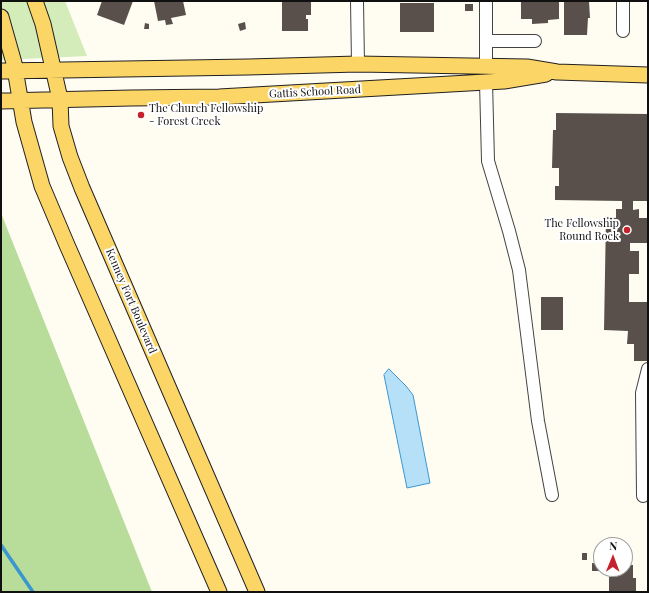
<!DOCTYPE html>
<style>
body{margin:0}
#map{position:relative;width:649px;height:593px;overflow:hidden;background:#fffcf2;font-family:"Playfair Display",serif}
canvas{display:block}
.frame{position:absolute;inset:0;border:2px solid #101010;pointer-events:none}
.north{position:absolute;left:593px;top:537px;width:40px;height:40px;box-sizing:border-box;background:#fff;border:1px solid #9f9f9f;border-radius:50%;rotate:1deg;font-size:11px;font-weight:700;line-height:16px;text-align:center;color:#101010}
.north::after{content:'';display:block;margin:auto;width:14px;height:18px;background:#c4232d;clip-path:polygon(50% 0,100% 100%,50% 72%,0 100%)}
</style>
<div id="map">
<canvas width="649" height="593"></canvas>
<div class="frame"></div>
<div class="north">N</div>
</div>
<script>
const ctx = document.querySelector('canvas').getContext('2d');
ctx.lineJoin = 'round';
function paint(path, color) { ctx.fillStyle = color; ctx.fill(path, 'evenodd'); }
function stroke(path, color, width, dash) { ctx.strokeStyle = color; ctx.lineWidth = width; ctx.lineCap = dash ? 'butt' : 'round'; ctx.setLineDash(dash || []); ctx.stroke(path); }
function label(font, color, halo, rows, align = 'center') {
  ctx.font = font + ' "Playfair Display",serif'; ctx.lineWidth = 4; ctx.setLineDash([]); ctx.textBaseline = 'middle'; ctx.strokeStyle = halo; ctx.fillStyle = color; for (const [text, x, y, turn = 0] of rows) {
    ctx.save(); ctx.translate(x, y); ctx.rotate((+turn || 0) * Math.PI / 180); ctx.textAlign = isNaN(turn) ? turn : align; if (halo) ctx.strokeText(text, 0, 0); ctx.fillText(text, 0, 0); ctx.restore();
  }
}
const green = new Path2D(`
 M1 1H65L87 56 1 60Z`);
const forest = new Path2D(`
 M1 213 152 592H1Z`);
const water = new Path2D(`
 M389 369 406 386 413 395 430 483 407 488 384 375Z`);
const stream = new Path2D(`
 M1 545 33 592`);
const building = new Path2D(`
 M102 1H133L124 25 97 15Z
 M154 1H183L186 15 171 18 173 24 166 25 165 20 158 21Z
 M521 1H559V19L548 20V23L532 24V19H521Z
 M564 1H589L590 18H588L587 35H564Z
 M282 2H311V15H306V19H308V31H282Z
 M400 3H434V32H400Z
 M465 4H473V11H465Z
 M245 22 246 29 240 31 238 24Z
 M145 23 149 24V29H144Z
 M556 113 648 114V201H633V210L639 209V218H648V243H630V251H639V274H629V302H648L647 361H634V344H627L628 331 604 330 606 217 616 218V209H622V201L555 200V186H559V168H552L553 130H556Z
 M541 297H563V330H541Z
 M582 553H587V560H582Z
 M592 563 600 564V571H592Z
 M625 565H633V578H636V592H609V577H613V569H625Z`);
const minor = new Path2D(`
 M357 1 358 64
 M623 31V1
 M486 41H535
 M486 66V1
 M486 82 488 161 509 231 519 270 538 421 552 495
 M643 496 642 393 648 369`);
const major = new Path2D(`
 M35 1 43 24 60 99 61 126 70 157 82 188 257 592
 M1 17 14 63 24 122 42 186 67 245 219 592
 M1 71 248 67 358 64 527 67 557 72 648 75
 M1 101 131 98 219 97 504 81 546 74`);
const markers = [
 [141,115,4,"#c4232d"],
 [627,230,4,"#c4232d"]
];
const streetNames = [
 ["Gattis School Road",315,92,-3],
 ["Kenney Fort Boulevard",131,301,67]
];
const poiNames = [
 ["The Church Fellowship",149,109],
 ["- Forest Creek",149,122],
 ["The Fellowship",619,224,"right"],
 ["Round Rock",619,237,"right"]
];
paint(green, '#d4ebba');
paint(forest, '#b8dc99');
paint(water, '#b6e0f8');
stroke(water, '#3b96d0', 1);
stroke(stream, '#3b96d0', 3.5);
paint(building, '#59504c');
stroke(minor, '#434343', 14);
stroke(major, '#212121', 17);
stroke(minor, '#fff', 12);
stroke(major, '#fbd566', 15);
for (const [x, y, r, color] of markers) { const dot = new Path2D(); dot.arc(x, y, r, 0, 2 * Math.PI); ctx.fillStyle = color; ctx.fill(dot); stroke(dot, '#fff', 1.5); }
label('11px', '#101010', '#fff', streetNames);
label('11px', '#101010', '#fff', poiNames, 'left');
</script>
